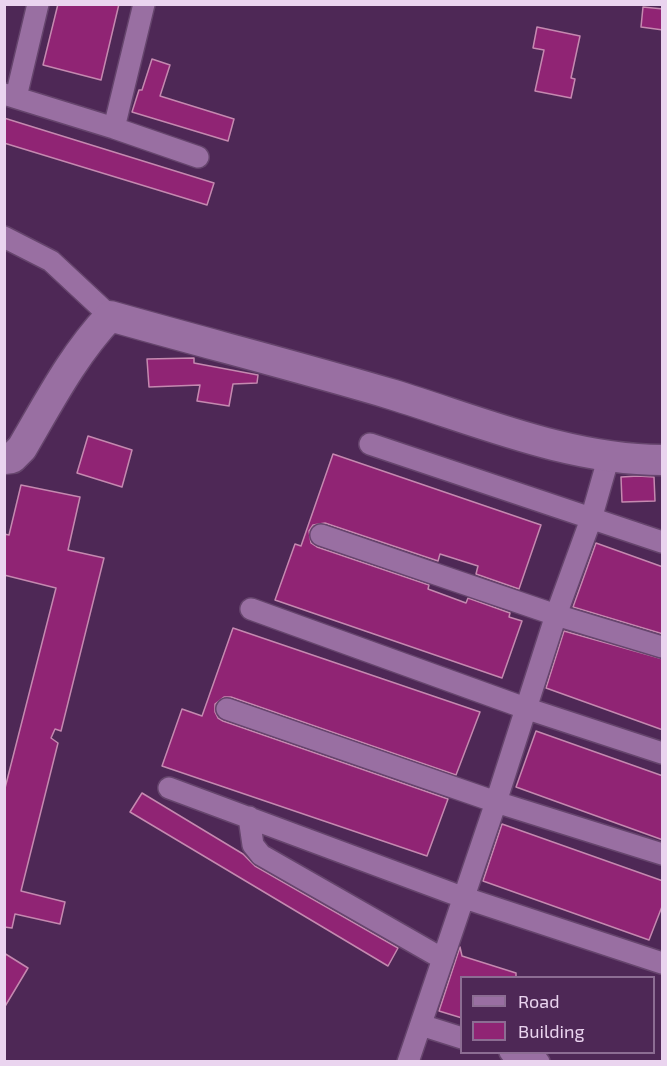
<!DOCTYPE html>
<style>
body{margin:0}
#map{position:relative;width:667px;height:1066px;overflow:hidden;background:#4e2856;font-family:"Exo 2",sans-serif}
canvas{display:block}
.frame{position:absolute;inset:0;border:6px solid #ead4ef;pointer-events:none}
.legend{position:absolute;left:460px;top:976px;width:195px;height:78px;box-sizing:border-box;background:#4e2856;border:2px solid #8c6d93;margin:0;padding:8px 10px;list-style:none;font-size:18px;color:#ead4ef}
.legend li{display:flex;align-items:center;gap:12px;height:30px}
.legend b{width:30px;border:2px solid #8c6d93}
</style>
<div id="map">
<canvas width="667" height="1066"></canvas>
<div class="frame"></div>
<ul class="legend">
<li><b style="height:8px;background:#996fa2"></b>Road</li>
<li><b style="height:16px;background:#902474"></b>Building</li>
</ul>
</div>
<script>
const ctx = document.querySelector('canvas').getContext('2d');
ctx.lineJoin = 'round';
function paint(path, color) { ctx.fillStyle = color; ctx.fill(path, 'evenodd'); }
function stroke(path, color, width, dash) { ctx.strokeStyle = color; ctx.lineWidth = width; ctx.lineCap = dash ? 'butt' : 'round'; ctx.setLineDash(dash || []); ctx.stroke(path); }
const building = new Path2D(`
 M58 4H119L101 80 43 65Z
 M643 7 663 9V30L641 27Z
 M537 27 580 36 571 78 575 79 571 98 535 91 544 50 533 48Z
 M152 59 170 65 160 96 234 119 228 141 132 112 139 90H142Z
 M4 118 214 183 207 205 4 143Z
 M194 358V363L258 375 257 383 233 384 229 406 197 401 200 385 149 387 147 359Z
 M88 436 132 450 122 487 77 473Z
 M333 454 541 525 519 589 476 574 478 566 440 554 438 561 325 523 313 525 309 531 311 543 317 547 429 585 428 589 466 603 468 598 510 613 509 617 522 621 502 678 275 600 295 544 301 546Z
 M638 476 654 477 655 501 622 502 621 477Z
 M21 485 80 497 68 550 104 558 61 731 55 729 51 738 58 743 21 891 65 902 60 924 15 914 12 928 4 927V792L56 588 4 575V534L9 535Z
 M596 543 663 567V634L573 607Z
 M233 628 480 712 456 775 231 697H224L215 704V712L218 718 223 721 448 799 427 856 162 766 182 709 202 716Z
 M564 631 663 659V730L546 688Z
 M536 731 663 776V840L516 787Z
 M142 793 243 854 255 866 398 948 388 966 130 812Z
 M502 824 663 881V904L649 940 483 881Z
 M460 947 462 956 516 973V978H462V1018L439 1011Z
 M4 953 28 968 4 1008Z`);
const street = new Path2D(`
 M4 94 114 128 144 4
 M16 97 38 4
 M114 128 198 157
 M4 237 51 261 110 316
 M370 444 662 542
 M321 535 556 615 662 647
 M251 609 525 708 662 753
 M227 709 496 802 662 854
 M169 788 462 897 662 963
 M249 817 253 845 261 855 443 959
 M421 1025 462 1038
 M510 1052 539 1062
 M408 1062 496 802 556 615 591 519 609 456`);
const secondary = new Path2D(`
 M4 459 12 458 22 448C49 402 73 355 110 316 205 343 300 367 394 395 481 422 571 460 662 460`);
paint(building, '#902474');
stroke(building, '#c589b0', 1.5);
stroke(street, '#66456d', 24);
stroke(secondary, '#66456d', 33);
stroke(street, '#996fa2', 21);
stroke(secondary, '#996fa2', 30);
</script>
